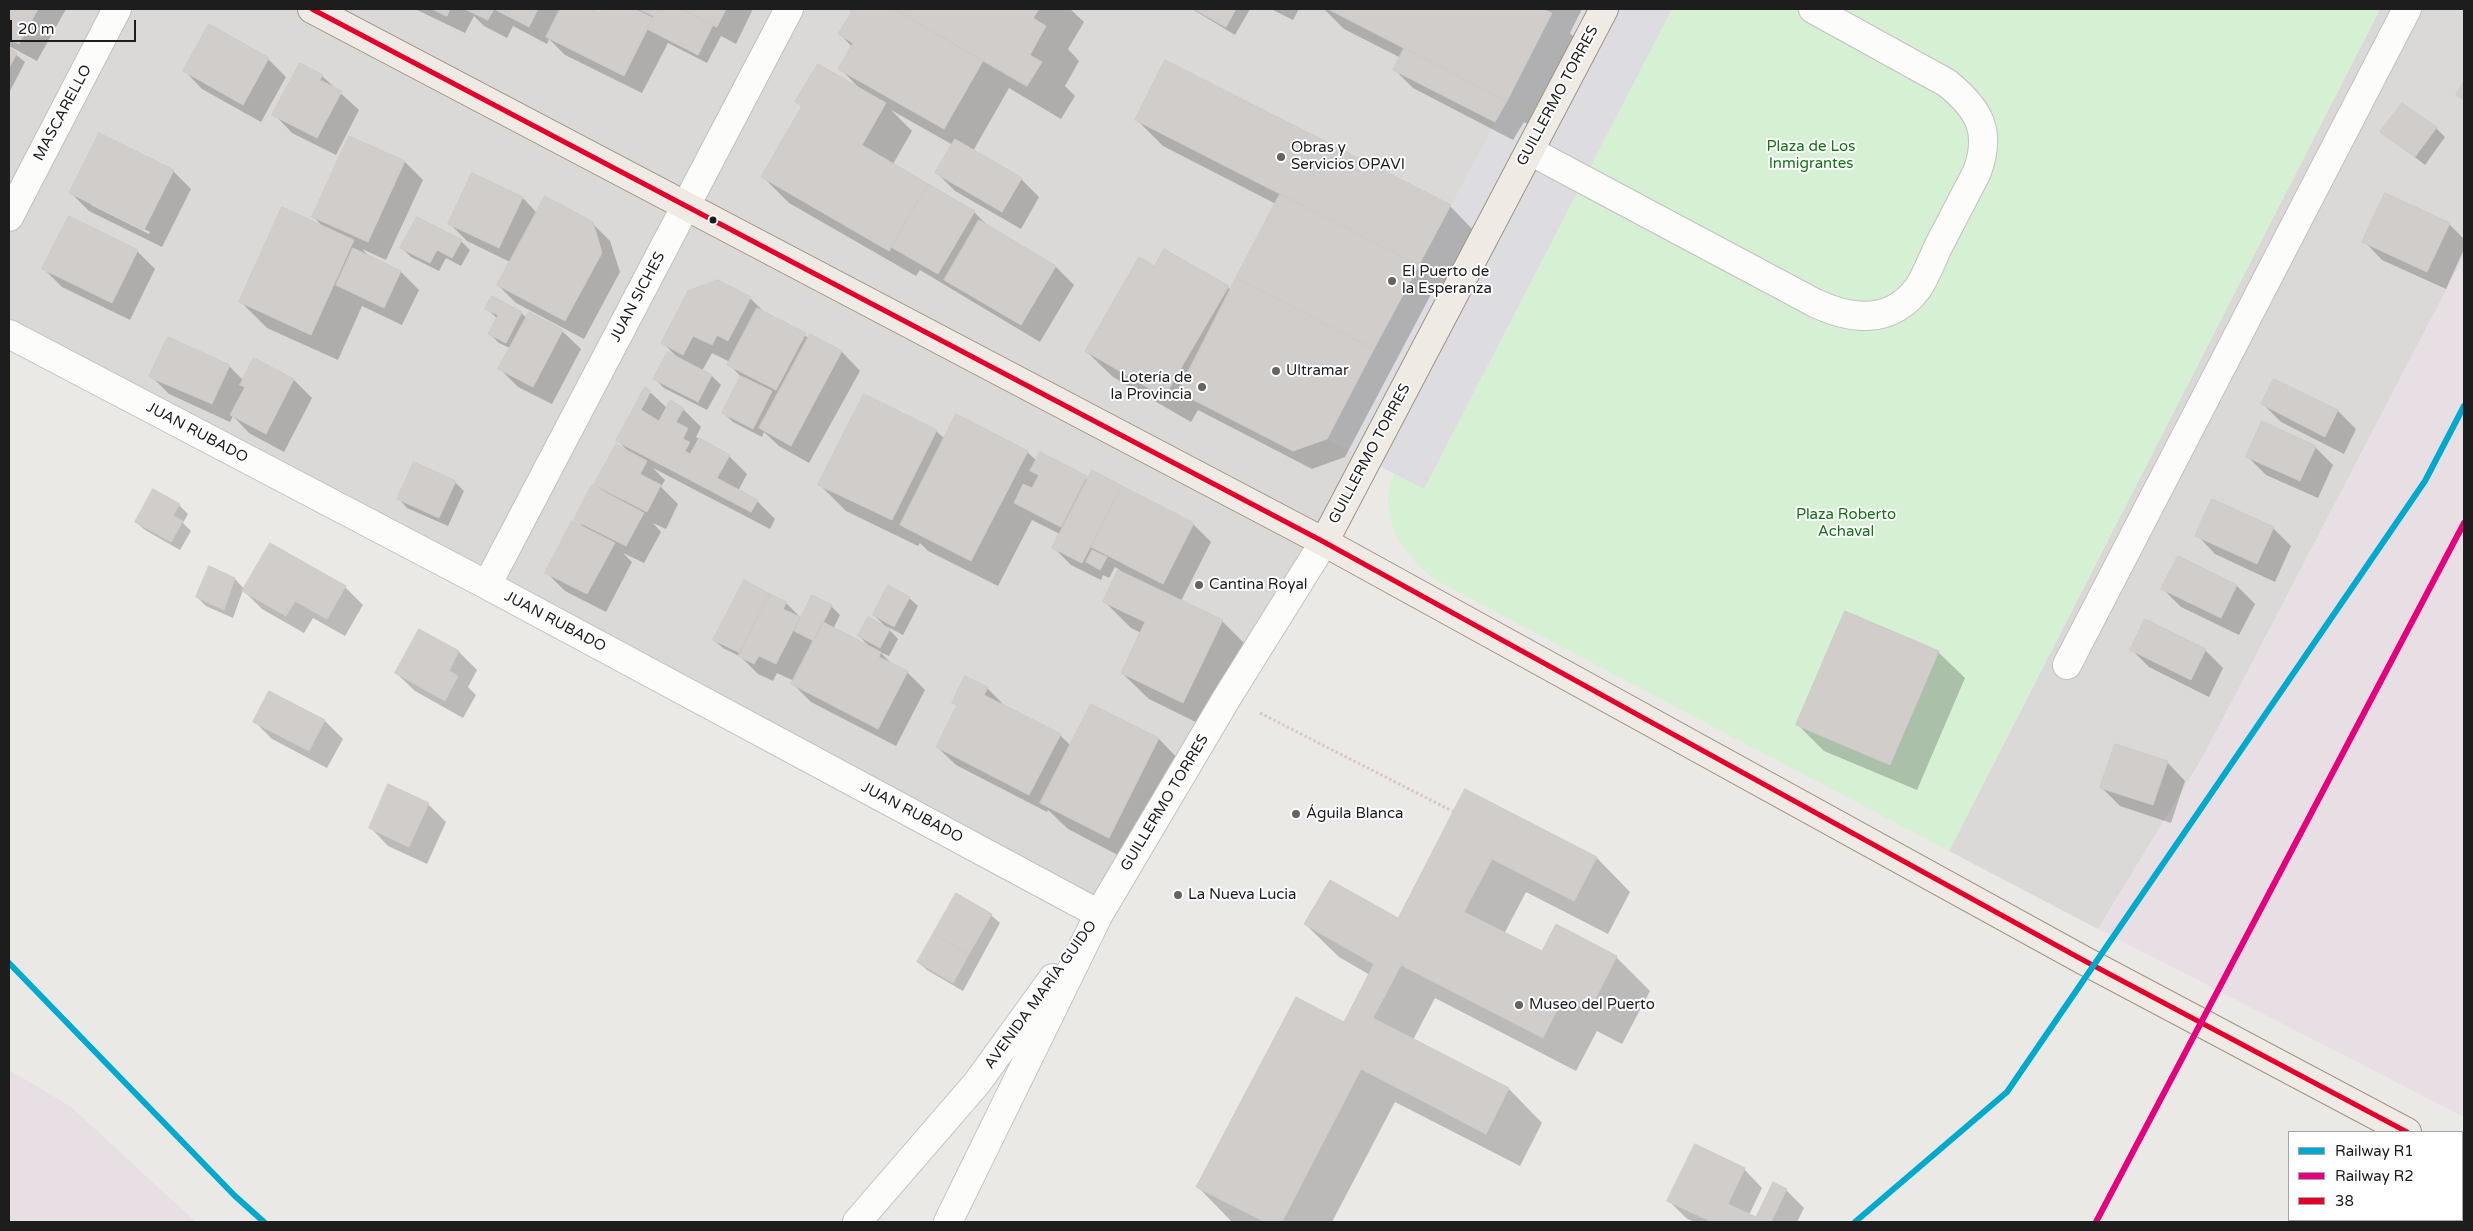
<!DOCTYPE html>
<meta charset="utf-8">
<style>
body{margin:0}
#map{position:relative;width:2473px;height:1231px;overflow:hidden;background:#ebe9e6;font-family:"Varela Round",sans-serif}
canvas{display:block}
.frame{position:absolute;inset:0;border:10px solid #1d1d1d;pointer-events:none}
.legend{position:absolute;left:2288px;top:1131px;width:175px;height:90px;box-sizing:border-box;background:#fff;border:1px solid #a5a5a5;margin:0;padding:6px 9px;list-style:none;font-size:15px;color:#1d1d1d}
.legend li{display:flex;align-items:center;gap:10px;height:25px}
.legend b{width:25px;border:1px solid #a5a5a5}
.scale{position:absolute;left:10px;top:20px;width:126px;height:22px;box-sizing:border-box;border:2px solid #1d1d1d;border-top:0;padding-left:6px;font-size:15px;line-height:18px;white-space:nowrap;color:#1d1d1d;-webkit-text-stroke:4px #fff;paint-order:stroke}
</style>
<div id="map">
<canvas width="2473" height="1231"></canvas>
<div class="frame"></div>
<ul class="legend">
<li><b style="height:6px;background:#00a9ce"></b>Railway R1</li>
<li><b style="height:6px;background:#e5007d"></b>Railway R2</li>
<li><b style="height:6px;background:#e4002b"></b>38</li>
</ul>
<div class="scale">20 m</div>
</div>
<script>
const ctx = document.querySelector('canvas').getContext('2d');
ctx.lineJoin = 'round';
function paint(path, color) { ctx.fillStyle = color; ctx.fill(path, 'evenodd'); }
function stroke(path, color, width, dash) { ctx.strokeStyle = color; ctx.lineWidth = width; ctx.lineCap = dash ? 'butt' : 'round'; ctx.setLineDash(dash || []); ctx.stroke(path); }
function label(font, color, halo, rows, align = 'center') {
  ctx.font = font + ' "Varela Round",sans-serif'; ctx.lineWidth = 4; ctx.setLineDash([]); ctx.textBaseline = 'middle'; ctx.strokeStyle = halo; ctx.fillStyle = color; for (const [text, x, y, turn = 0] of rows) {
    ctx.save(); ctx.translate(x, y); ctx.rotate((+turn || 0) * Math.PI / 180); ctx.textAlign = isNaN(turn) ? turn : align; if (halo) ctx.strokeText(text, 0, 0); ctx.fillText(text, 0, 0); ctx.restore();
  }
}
const residential = new Path2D(`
 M9 9H1604L1367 460 1099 914 9 334Z
 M2380 9H2464V256L2203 757 2098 929 1949 851Z`);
const industrial = new Path2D(`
 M2464 256V1117L2098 929 2203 757Z
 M9 1070 70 1106 196 1222H9Z`);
const park = new Path2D(`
 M1672 9H2380L1949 851 1437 581C1403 556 1376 518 1394 474L1424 489Z`);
const plaza = new Path2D(`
 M1555 9H1672L1424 489 1327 439Z`);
const shadow = new Path2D(`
 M9 9H66L37 61 9 46Z
 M415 9H589L601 15 604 9H753L736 44 721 36 707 63 668 43 642 93 565 55 549 39 547 44 513 26 507 38 484 26 474 16 465 33Z
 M849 9H1070L1084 22 1068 49 1079 61 1065 86 1075 96 1061 119 1009 88 973 151 1021 179 1039 197 1021 229 955 191 936 172 953 145 891 110 912 131 893 164 974 212 990 228 1055 266 1074 285 1040 342 920 270 916 276 789 203 763 177 803 108 797 102 860 89 840 68 852 47 840 34 853 13Z
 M1192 9H1250L1235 35Z
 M1271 9H1299L1293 20Z
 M1324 9H1582L1570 33 1578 41 1534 127 1524 122 1513 140 1413 88 1395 70 1401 58 1344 29Z
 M9 49 25 62 9 93Z
 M268 59 286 77 261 122 202 89 184 70Z
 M322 76 359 110 336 155 292 133 274 114Z
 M1136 119 1450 206 1476 233 1446 290 1436 285 1345 457 1312 469 1198 410 1191 422 1113 377 1086 351 1154 267 1228 287 1231 291 1276 204 1163 146Z
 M2436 128 2445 137 2425 165 2382 132Z
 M405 162 423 180 386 260 362 249 371 258 401 272 419 290 402 325 362 306 338 360 267 328 241 302 323 227 314 217Z
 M173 171 191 189 162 247 89 211 71 193ZM91 202 150 232 149 234 91 205Z
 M473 174 523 198 537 213 592 223 610 241 620 272 584 339 516 303 498 285 510 262 467 241 449 223Z
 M2449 224 2464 239V249L2446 289 2382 260 2364 241Z
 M461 241 470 250 461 266 446 258 439 271 411 257 402 248Z
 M137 251 155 269 130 320 62 287 44 269Z
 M492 298 521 313 527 318 562 331 581 349 552 404 518 387 500 369 510 348 499 343 490 334 498 319 487 309Z
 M750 298 766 314 809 338 811 336 842 352 860 371 809 463 779 446 764 432 762 437 733 422 724 413 742 378 729 364 730 362 712 353 702 371 712 376 721 385 707 410 664 388 655 379 678 358 663 343Z
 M255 360 294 380 312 398 284 452 249 433 233 416 230 422 169 394 151 376 229 366 244 381Z
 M2275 380 2338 411 2356 429 2344 454 2281 422 2263 404Z
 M650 392 667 408 683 409 701 427 696 437 729 456 747 474 738 491 757 501 775 519 770 529 653 468 665 480 661 487 678 504 666 529 653 523 661 532 644 563 623 553 632 562 606 612 565 591 547 573 584 528 576 519 603 492 596 485 629 452 618 441Z
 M936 431 945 439 1027 452 1037 461 1088 479 1092 472 1193 524 1211 542 1181 601 1222 621 1249 648 1210 729 1149 699 1122 673 1141 633 1131 628 1105 602 1120 570 1115 567 1109 578 1103 575 1101 580 1071 565 1053 547 1060 534 1032 520 998 586 928 551 920 543 918 546 846 511 820 485Z
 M2315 447 2333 465 2318 498 2266 475 2248 457Z
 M455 482 464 491 448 526 407 508 399 499Z
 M179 505 188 514 183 523 191 531 180 550 145 530 136 522Z
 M2273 528 2291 546 2275 582 2215 554 2197 535Z
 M2178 558 2237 586 2255 604 2239 635 2181 607 2163 589Z
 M210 567 235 579 245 590 345 587 363 605 345 636 313 618 304 633 262 609 243 590 233 618 206 606 197 597Z
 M909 598 918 606 903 635 886 626 898 639 889 656 880 652 893 665 907 672 925 690 896 746 811 702 793 684 794 681 777 673 773 681 758 674 741 657 723 648 714 640 786 603 802 619 831 606 840 615 833 629 870 647 859 636 886 627 874 615Z
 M420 631 459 652 477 670 468 687 476 695 463 718 415 691 396 673Z
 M2131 649 2205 650 2223 668 2209 697 2149 667Z
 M1938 652 1965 678 1917 790 1824 751 1798 725Z
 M987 688 1005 706 1060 735 1071 746 1092 706 1159 739 1185 766 1135 864 1068 829 1048 810 1047 812 956 765 937 747 958 707 953 702Z
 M269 692 325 721 343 739 327 768 272 739 254 721Z
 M2167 762 2185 781 2171 823 2120 806 2102 788Z
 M1466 791 1597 858 1630 892 1608 934 1526 892 1504 934 1542 953 1616 957 1650 991 1622 1044 1597 1031 1576 1071 1435 998 1413 1040 1509 1089 1542 1123 1520 1166 1395 1102 1332 1222 1231 1221 1198 1187 1345 1024 1370 975 1339 957 1305 924 1399 919Z
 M428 804 446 822 427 864 388 846 370 827Z
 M991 915 1000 923 963 991 927 970 918 962Z
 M1744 1169 1762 1188 1749 1215 1757 1219 1786 1190 1804 1208 1797 1222H1694L1686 1218 1668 1200Z`);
const building = new Path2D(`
 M9 9H38L19 44 9 39Z
 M432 9H450L447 16Z
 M465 9H538L529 27 494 9 488 20Z
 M560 9H591L600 13 603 9H635L653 18 624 76 546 37Z
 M639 9H658L654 16Z
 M658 9H680L713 25 698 55 647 29Z
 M681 9H726L717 27Z
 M849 9H894L983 61 944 129 838 69 853 43 838 34 852 11Z
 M894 9H1039L1033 18 1046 26 1030 55 1042 62 1027 86Z
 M1194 9H1236L1226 27Z
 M1328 9H1543L1552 13 1507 101Z
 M209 24 269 58 243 105 183 71Z
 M9 48 17 53 9 68Z
 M1404 48 1507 101 1495 122 1393 70Z
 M1165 60 1451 205 1419 265 1135 120Z
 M300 63 323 75 320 80 342 91 317 138 272 115Z
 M818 64 886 103 862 145 928 184 889 251 761 177 802 106 795 102Z
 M2464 81V100L2456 95Z
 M2402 103 2437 127 2415 157 2380 132Z
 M99 133 174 170 144 230 69 193Z
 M349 136 405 161 368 242 312 217Z
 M955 139 1022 178 1002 212 935 173Z
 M472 173 523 197 499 248 448 224Z
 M928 184 975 211 938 274 891 247Z
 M2385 193 2450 223 2427 272 2362 242Z
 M1280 194 1419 265 1374 349 1236 278Z
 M545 196 593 222 602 253 565 321 497 285Z
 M282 207 354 240 311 335 239 302Z
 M69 216 138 250 112 303 42 269Z
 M417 217 462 240 452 258 437 250 430 263 400 248Z
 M979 220 1056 266 1021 325 944 280Z
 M353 248 401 271 384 308 336 285Z
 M1164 249 1229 286 1164 397 1085 351 1139 257 1154 266Z
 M1236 278 1374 349 1327 439 1293 451 1178 392Z
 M718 280 751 297 728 341 717 335 712 345 693 336 683 355 661 343 688 291Z
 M492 296 522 312 506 343 488 334 498 315 485 309Z
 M757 308 806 333 776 390 727 365Z
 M529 312 563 330 533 387 498 369Z
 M810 334 842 351 791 446 759 428Z
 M168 337 230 365 212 404 149 377Z
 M668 352 712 375 698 402 653 379Z
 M254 358 294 379 266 434 230 415 245 387 240 385Z
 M741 376 772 391 753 429 722 413Z
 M2274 379 2338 410 2325 437 2261 404Z
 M645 387 651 391 641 410 659 421 670 400 684 408 676 422 688 428 683 439 690 442 685 451 690 454 699 438 730 455 717 478 758 500 751 512 616 441Z
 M864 394 937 430 892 520 818 485Z
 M956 414 1028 451 971 561 900 525Z
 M2262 421 2316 446 2300 481 2246 457Z
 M616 444 647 461 640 474 661 485 647 512 594 485Z
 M1040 452 1087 476 1061 527 1014 503 1023 484 1032 488 1039 475 1030 471Z
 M414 462 456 481 439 518 397 499Z
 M1092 470 1122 486 1082 563 1052 548Z
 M592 485 644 513 626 546 574 520Z
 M1122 486 1194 523 1163 584 1091 547Z
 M153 489 180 504 173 516 183 521 171 542 135 522Z
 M2212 499 2274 527 2257 564 2195 536Z
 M572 521 615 543 587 594 545 573Z
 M270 543 346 586 327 619 295 601 286 616 242 591Z
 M1092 550 1107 557 1100 570 1086 562Z
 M2178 556 2237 585 2221 618 2161 589Z
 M209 566 235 578 224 610 196 597Z
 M1118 570 1223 620 1183 703 1121 673 1145 622 1103 602Z
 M744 580 770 594 740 653 713 640Z
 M888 585 910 597 894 627 873 615Z
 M770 594 787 602 783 609 800 617 776 664 759 656 754 664 738 656Z
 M812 595 832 605 814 641 794 631Z
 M1845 611 1939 651 1890 765 1796 725Z
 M868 617 890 629 880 648 858 636Z
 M2145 619 2206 649 2191 680 2130 650Z
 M823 622 881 652 879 657 908 671 878 729 791 684Z
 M419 629 459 651 449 671 458 676 445 701 395 673Z
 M965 676 988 687 984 695 1061 734 1029 795 936 747 957 705 952 703Z
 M269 691 325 720 309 751 253 722Z
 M1091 704 1159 738 1109 838 1040 803Z
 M2115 744 2168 761 2153 805 2100 788Z
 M388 784 429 803 409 847 369 828Z
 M1465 789 1597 857 1574 901 1492 859 1464 912 1542 951 1556 924 1617 956 1589 1011 1563 998 1543 1038 1401 965 1373 1018 1509 1088 1486 1134 1361 1069 1282 1222H1265L1196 1187 1296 997 1344 1022 1374 964 1304 924 1330 880 1398 918Z
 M956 893 992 914 969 954 933 934Z
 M933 934 969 954 953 983 917 962Z
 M1695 1144 1745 1168 1728 1204 1756 1217 1773 1182 1787 1189 1771 1222H1712L1667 1201Z`);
const path = new Path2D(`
 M1260 713 1454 812`);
const minor = new Path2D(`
 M1530 151 1815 303C1851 320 1891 325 1918 288 1926 276 1932 260 1938 247 1951 222 1964 197 1977 172 1992 131 1979 109 1947 83L1813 9
 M9 217 117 9
 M9 334 487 585 1099 914
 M487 585 789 9
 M2067 665 2407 9
 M857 1222 977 1083 1053 978
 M948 1222 1099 914 1228 696 1324 542`);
const major = new Path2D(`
 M312 9 1324 542 2083 960 2407 1132
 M1324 542 1604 9
 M2462 1161 2464 1163`);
const bus1 = new Path2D(`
 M312 9 1324 542 2083 960 2407 1132`);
const rail1 = new Path2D(`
 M9 963 235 1196 264 1222
 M1855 1222 2007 1092 2425 481 2464 406`);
const rail2 = new Path2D(`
 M2096 1222 2464 523`);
const markers = [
 [1281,157,5,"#656463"],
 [713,220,4.5,"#1d1d1d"],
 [1392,281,5,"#656463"],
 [1276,371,5,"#656463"],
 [1202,387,5,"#656463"],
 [1199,585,5,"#656463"],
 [1296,814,5,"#656463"],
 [1178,895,5,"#656463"],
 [1519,1005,5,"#656463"]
];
const streetNames = [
 ["GUILLERMO TORRES",1558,96,-62],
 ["MASCARELLO",63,113,-62],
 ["JUAN SICHES",638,297,-62],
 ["JUAN RUBADO",197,433,28],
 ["GUILLERMO TORRES",1370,454,-62],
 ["JUAN RUBADO",555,622,28],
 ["GUILLERMO TORRES",1165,803,-59],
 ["JUAN RUBADO",912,813,28],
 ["AVENIDA MARÍA GUIDO",1041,995,-54]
];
const parkNames = [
 ["Plaza de Los",1811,147],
 ["Inmigrantes",1811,164],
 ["Plaza Roberto",1846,515],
 ["Achaval",1846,532]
];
const poiNames = [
 ["Obras y",1291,148],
 ["Servicios OPAVI",1291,165],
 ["El Puerto de",1402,272],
 ["la Esperanza",1402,289],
 ["Ultramar",1286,371],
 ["Lotería de",1192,378,"right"],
 ["la Provincia",1192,395,"right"],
 ["Cantina Royal",1209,585],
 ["Águila Blanca",1306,814],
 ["La Nueva Lucia",1188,895],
 ["Museo del Puerto",1529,1005]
];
paint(residential, '#dad9d7');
paint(industrial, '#e8dfe5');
paint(park, '#d5f0d3');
paint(plaza, '#dddce0');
paint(shadow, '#0003');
paint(building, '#d0cdcb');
stroke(building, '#cecbc7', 1);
stroke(minor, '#c2c1c0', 30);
stroke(major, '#a09584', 30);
stroke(path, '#d5c8c6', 3, [2.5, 2.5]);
stroke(minor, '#fcfcfb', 28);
stroke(major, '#efeae4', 28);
stroke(bus1, '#e4002b', 5);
stroke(rail1, '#00a9ce', 6);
stroke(rail2, '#e5007d', 6);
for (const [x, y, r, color] of markers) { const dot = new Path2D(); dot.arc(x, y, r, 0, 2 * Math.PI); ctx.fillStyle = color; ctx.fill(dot); stroke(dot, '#fff', 2); }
label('15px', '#1d1d1d', '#fff', streetNames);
label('15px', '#137315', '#fff', parkNames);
label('15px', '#1d1d1d', '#fff', poiNames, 'left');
</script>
